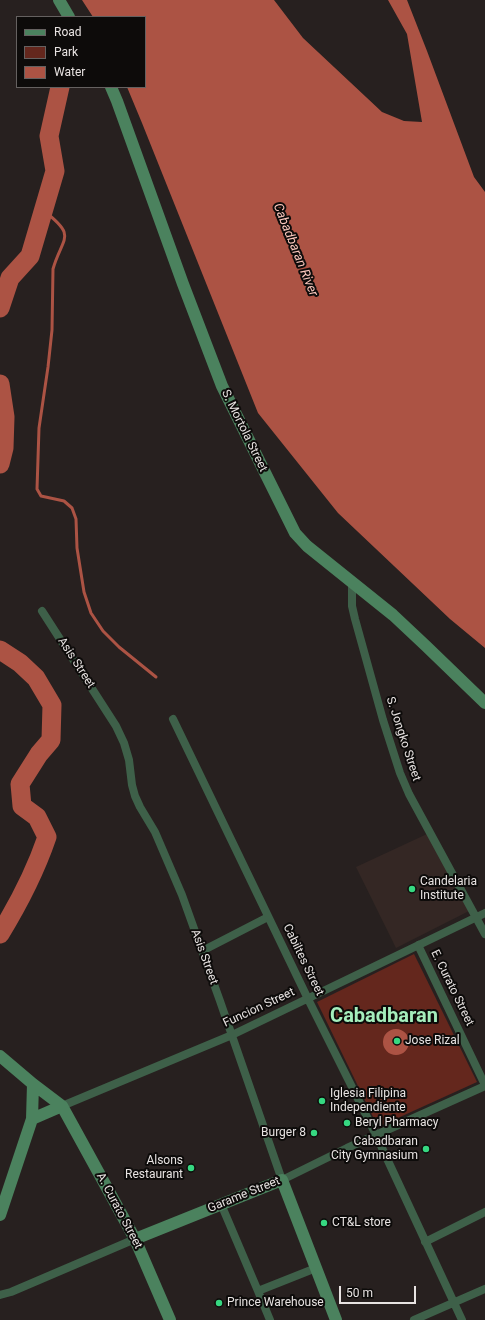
<!DOCTYPE html>
<style>
body{margin:0}
#map{position:relative;width:485px;height:1320px;overflow:hidden;background:#27201f;font-family:Roboto,sans-serif}
canvas{display:block}
.legend{position:absolute;left:16px;top:16px;width:130px;height:72px;box-sizing:border-box;background:#0d0b0a;border:1px solid #656160;margin:0;padding:5px 7px;list-style:none;font-size:12px;color:#e8e3e2}
.legend li{display:flex;align-items:center;gap:8px;height:20px}
.legend b{width:20px;border:1px solid #656160}
.scale{position:absolute;left:339px;top:1286px;width:77px;height:18px;box-sizing:border-box;border:2px solid #e8e3e2;border-top:0;padding-left:5px;font-size:12px;line-height:14px;white-space:nowrap;color:#e8e3e2;-webkit-text-stroke:3px #0d0b0a;paint-order:stroke}
</style>
<div id="map">
<canvas width="485" height="1320"></canvas>
<ul class="legend">
<li><b style="height:5px;background:#4b825e"></b>Road</li>
<li><b style="height:11px;background:#64271d"></b>Park</li>
<li><b style="height:11px;background:#ac5344"></b>Water</li>
</ul>
<div class="scale">50 m</div>
</div>
<script>
const ctx = document.querySelector('canvas').getContext('2d');
ctx.lineJoin = 'round';
function paint(path, color) { ctx.fillStyle = color; ctx.fill(path, 'evenodd'); }
function stroke(path, color, width, dash) { ctx.strokeStyle = color; ctx.lineWidth = width; ctx.lineCap = dash ? 'butt' : 'round'; ctx.setLineDash(dash || []); ctx.stroke(path); }
function label(font, color, halo, rows, align = 'center') {
  ctx.font = font + ' Roboto,sans-serif'; ctx.lineWidth = 4; ctx.setLineDash([]); ctx.textBaseline = 'middle'; ctx.strokeStyle = halo; ctx.fillStyle = color; for (const [text, x, y, turn = 0] of rows) {
    ctx.save(); ctx.translate(x, y); ctx.rotate((+turn || 0) * Math.PI / 180); ctx.textAlign = isNaN(turn) ? turn : align; if (halo) ctx.strokeText(text, 0, 0); ctx.fillText(text, 0, 0); ctx.restore();
  }
}
const built = new Path2D(`
 M427 834 469 911 396 948 356 867Z`);
const green = new Path2D(`
 M414 954 477 1082 378 1127 317 1002Z`);
const water = new Path2D(`
 M82 0H274L303 38 382 112 404 121 422 122 407 34 388 0H407L427 51 474 177 485 192V648L450 619 338 513 258 413 142 123 127 87H145V17H93Z
 M383 1042a13 13 0 1 1 26 0a13 13 0 1 1-26 0Z`);
const stream = new Path2D(`
 M44 211C78 237 62 237 53 269L52 330 48 367 39 428 37 489 41 496 64 501 72 508 76 519 77 548 84 592 91 613 103 631 119 647 156 677`);
const river = new Path2D(`
 M0 308 10 278 30 256 55 171 49 136 60 87
 M0 384 5 417 4 448 0 464
 M0 650 20 663 36 678 52 705 51 740 39 754 20 784 22 806 37 817 47 837C35 872 19 903 0 934`);
const street = new Path2D(`
 M352 583V606L355 619 383 720 400 773 409 794 485 934
 M42 611 116 726 124 743 129 760 132 785 135 796 140 807 155 832 182 895 220 1001 282 1180 347 1148 485 1086
 M173 719 308 999 376 1135 462 1320
 M418 945 485 1085
 M202 951 268 917
 M62 1106 232 1035 485 913
 M221 1204 258 1291 316 1268
 M425 1242 485 1212
 M258 1291 270 1320
 M0 1295 11 1292 135 1239
 M414 1320 485 1289`);
const secondary = new Path2D(`
 M59 0 69 17
 M111 87 117 101 183 284 222 386 295 533 307 546 393 615 426 646 485 703
 M0 1056 33 1084 62 1106 135 1239 170 1320
 M32 1119 62 1106
 M0 1215 32 1119 33 1084
 M135 1239 282 1180 336 1320`);
const markers = [
 [412,889,4,"#36d881"],
 [397,1041,4,"#36d881"],
 [322,1101,4,"#36d881"],
 [347,1123,4,"#36d881"],
 [314,1133,4,"#36d881"],
 [426,1149,4,"#36d881"],
 [191,1168,4,"#36d881"],
 [324,1223,4,"#36d881"],
 [219,1303,4,"#36d881"]
];
const streetNames = [
 ["S. Mortola Street",244,431,64],
 ["Asis Street",76,663,57],
 ["S. Jongko Street",403,739,72],
 ["Asis Street",204,957,70],
 ["Cabiltes Street",303,960,64],
 ["E. Curato Street",452,988,64],
 ["Funcion Street",259,1008,-25],
 ["Garame Street",244,1195,-22],
 ["A. Curato Street",119,1211,62]
];
const poiNames = [
 ["Candelaria",420,882],
 ["Institute",420,896],
 ["Jose Rizal",405,1041],
 ["Iglesia Filipina",330,1094],
 ["Independiente",330,1108],
 ["Beryl Pharmacy",355,1123],
 ["Burger 8",306,1133,"right"],
 ["Cabadbaran",418,1142,"right"],
 ["City Gymnasium",418,1156,"right"],
 ["Alsons",183,1161,"right"],
 ["Restaurant",183,1175,"right"],
 ["CT&L store",332,1223],
 ["Prince Warehouse",227,1303]
];
const waterNames = [
 ["Cabadbaran River",295,250,68]
];
const townNames = [
 ["Cabadbaran",384,1017]
];
paint(built, '#342724');
paint(green, '#64271d');
paint(water, '#ac5344');
stroke(stream, '#ac5344', 3);
stroke(river, '#ac5344', 19);
stroke(street, '#3e6049', 8);
stroke(secondary, '#4b825e', 12);
for (const [x, y, r, color] of markers) { const dot = new Path2D(); dot.arc(x, y, r, 0, 2 * Math.PI); ctx.fillStyle = color; ctx.fill(dot); stroke(dot, '#0d0b0a', 1.5); }
label('12px', '#e8e3e2', '#0d0b0a', streetNames);
label('12px', '#e8e3e2', '#0d0b0a', poiNames, 'left');
label('italic 13px', '#fac7bd', '#0d0b0a', waterNames);
label('bold 20px', '#a5eebc', '#0d0b0a', townNames);
</script>
